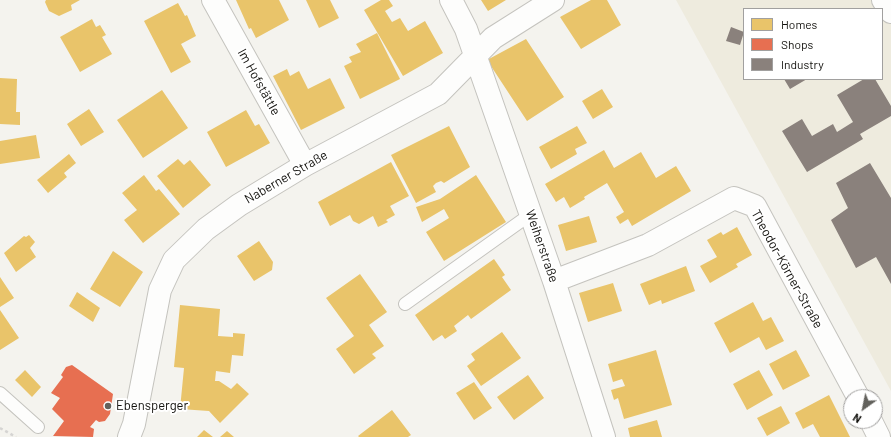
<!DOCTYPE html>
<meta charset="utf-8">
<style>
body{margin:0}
#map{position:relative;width:891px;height:437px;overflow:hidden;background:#f4f3ee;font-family:Barlow,sans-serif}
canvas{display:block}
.legend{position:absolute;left:743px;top:8px;width:140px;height:72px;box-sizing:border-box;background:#fff;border:1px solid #a1a09f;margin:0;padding:5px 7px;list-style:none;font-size:12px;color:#13120e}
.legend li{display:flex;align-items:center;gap:8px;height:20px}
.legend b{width:20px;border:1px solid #a1a09f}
.north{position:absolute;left:843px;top:389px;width:40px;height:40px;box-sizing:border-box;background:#fff;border:1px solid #a1a09f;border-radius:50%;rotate:213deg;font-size:11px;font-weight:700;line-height:16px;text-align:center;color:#13120e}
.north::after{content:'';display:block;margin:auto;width:14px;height:18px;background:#62615c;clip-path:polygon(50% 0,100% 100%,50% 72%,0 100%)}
</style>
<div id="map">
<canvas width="891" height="437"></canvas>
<ul class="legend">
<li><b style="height:11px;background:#e9c46a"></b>Homes</li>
<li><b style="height:11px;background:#e76f51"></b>Shops</li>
<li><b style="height:11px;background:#8a817c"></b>Industry</li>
</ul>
<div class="north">N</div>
</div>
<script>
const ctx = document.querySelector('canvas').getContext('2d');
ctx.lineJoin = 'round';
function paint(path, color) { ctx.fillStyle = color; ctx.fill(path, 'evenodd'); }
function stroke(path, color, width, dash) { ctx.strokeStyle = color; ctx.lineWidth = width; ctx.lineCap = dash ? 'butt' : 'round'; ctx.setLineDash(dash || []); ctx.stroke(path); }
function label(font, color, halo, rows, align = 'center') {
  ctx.font = font + ' Barlow,sans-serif'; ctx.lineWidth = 4; ctx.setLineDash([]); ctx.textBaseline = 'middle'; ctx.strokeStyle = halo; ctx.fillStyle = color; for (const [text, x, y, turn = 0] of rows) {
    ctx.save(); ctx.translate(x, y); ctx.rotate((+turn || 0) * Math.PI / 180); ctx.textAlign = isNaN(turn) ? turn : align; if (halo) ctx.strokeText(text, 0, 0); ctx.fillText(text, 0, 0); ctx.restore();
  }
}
const built = new Path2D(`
 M676 0H891V391ZM744 9H882V79H744Z`);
const homes = new Path2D(`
 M46 0H80L71 5 72 10 59 16 49 11 45 2Z
 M236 0H279L289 20 256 38 251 28 249 29Z
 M306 0H330L339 18 319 28Z
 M381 0H389L393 6 385 11 392 22 400 18 408 31 425 21 443 53 403 76 364 10Z
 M481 0H506L488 11Z
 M591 0H607L621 25 581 49 560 17Z
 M178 3 185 16 187 15 196 36 181 44 191 62 171 73 144 21Z
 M92 19 96 27 100 25 106 35 102 37 112 54 80 72 60 37Z
 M377 33 400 79 360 99 344 66 352 62 349 57 361 52 356 44Z
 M526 39 564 97 527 121 487 60Z
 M287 69 290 76 299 71 308 89 330 78 345 108 301 130 273 76Z
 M0 78 17 79 16 112H20V125L0 124Z
 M602 89 613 107 593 119 582 101Z
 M162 90 188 128 143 158 117 120Z
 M89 109 104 132 81 146 67 124Z
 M246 110 255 126 259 124 270 143 226 167 207 132Z
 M449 126 470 167 444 183 441 181 436 183 433 186 436 192 416 203 391 155Z
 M577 126 587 143 575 149 577 154 551 169 539 147Z
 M36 135 40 158 0 164V141Z
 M604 150 614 168 641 152 656 178 676 166 691 191 632 226 628 219 620 224 616 217 624 212 607 183 584 197 585 199 570 208 564 197 556 202 545 184Z
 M69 154 76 163 64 173 67 177 48 193 37 180Z
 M178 159 184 165 190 160 211 185 183 208 157 176Z
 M391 162 409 196 390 206 395 215 386 220 388 222 378 227 373 216 359 224 353 221 350 215 330 226 318 202Z
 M144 175 156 191 159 189 180 214 143 243 124 220 137 210 122 193Z
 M476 175 506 222 444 261 426 232 449 218 444 209 422 222 416 207 440 199Z
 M589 216 597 242 566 251 558 225Z
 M737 227 752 255 736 264 738 267 710 283 700 266 717 257 707 240 721 232 723 235Z
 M29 235 35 242 30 248 36 257 16 272 4 253 24 236 26 237Z
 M259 241 273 262 272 270 254 281 237 256Z
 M113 251 143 272 120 307 90 289Z
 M494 259 505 275 502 277 511 290 471 319 468 315 454 326 457 331 445 339 442 335 433 341 415 315Z
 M686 266 695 291 662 304 661 300 649 305 640 284Z
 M360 274 387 312 369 325 384 346 372 354 376 358 354 374 336 349 354 336 326 298Z
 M0 277 14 298 0 307Z
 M613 283 622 311 588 322 579 293Z
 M77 292 100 308 93 322 69 306Z
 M753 302 763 321 771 317 784 341 766 350 759 337 730 353 714 323Z
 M180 305 220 309 218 336 233 337V333L245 334 243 356 232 355 230 373 216 371 215 381H219L231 389 237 383 249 394 220 423 209 411 180 409 184 368 174 367Z
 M0 310 19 338 0 350Z
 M502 332 521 358 481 386 467 366 475 360 471 354Z
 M656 350 672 405 624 419 618 398 614 400 611 390 625 386 622 379 613 382 608 364Z
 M796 350 810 376 783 390 769 364Z
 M25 370 41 387 32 397 15 380Z
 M759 370 773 395 747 410 733 384Z
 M528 375 544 398 514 420 497 397Z
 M474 382 492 408 474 420 456 393Z
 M829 395 850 437H820L813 424 803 429 795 413Z
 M781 406 790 423 767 436 757 418Z
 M392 410 411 435 408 437H359L358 436Z
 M657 420 662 437H630L628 428Z
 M204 430 213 437H197Z
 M227 431 234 437H220Z`);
const shops = new Path2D(`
 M72 365 113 394 110 414 105 421 99 422 96 420 90 427 94 429 93 437 53 436 64 421 52 409 60 398 51 393 63 377 61 375 66 367Z`);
const industry = new Path2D(`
 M731 27 744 32 740 45 726 41Z
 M784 79H807L790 89Z
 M864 79H875L891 106V116L860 134 863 139 807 172 782 131 802 119 812 136 833 124 837 132 853 122 837 95Z
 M870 163 891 198V284L876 257 856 268 831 220 848 208 836 183Z`);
const path = new Path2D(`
 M0 428 16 437`);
const service = new Path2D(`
 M405 304 531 214
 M0 393 38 427`);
const minor = new Path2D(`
 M213 0 305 165
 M451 0 466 29 554 281 604 437
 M883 0 891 12
 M554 281 648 245 734 198 755 206 858 397
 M871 421 879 437
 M129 437 134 424 160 290 174 260 206 229 239 205 305 165 438 94 493 38 553 0`);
const markers = [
 [108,406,4,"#62615c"]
];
const streetNames = [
 ["Im Hofstättle",259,82,61],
 ["Naberner Straße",286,177,-30],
 ["Weiherstraße",542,246,71],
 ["Theodor-Körner-Straße",787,269,61]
];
const poiNames = [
 ["Ebensperger",116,406]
];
paint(built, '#eeebde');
paint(homes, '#e9c46a');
paint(shops, '#e76f51');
paint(industry, '#8a817c');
stroke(service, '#c4c3be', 14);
stroke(minor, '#c4c3be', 24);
stroke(path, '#d5d4d2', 2.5, [3, 3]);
stroke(service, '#fdfdfc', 12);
stroke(minor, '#fdfdfc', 22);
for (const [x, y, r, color] of markers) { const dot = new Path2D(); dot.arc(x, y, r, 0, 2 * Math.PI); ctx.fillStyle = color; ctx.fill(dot); stroke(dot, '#fff', 1.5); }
label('13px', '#13120e', '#fff', streetNames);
label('13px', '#13120e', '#fff', poiNames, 'left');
</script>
